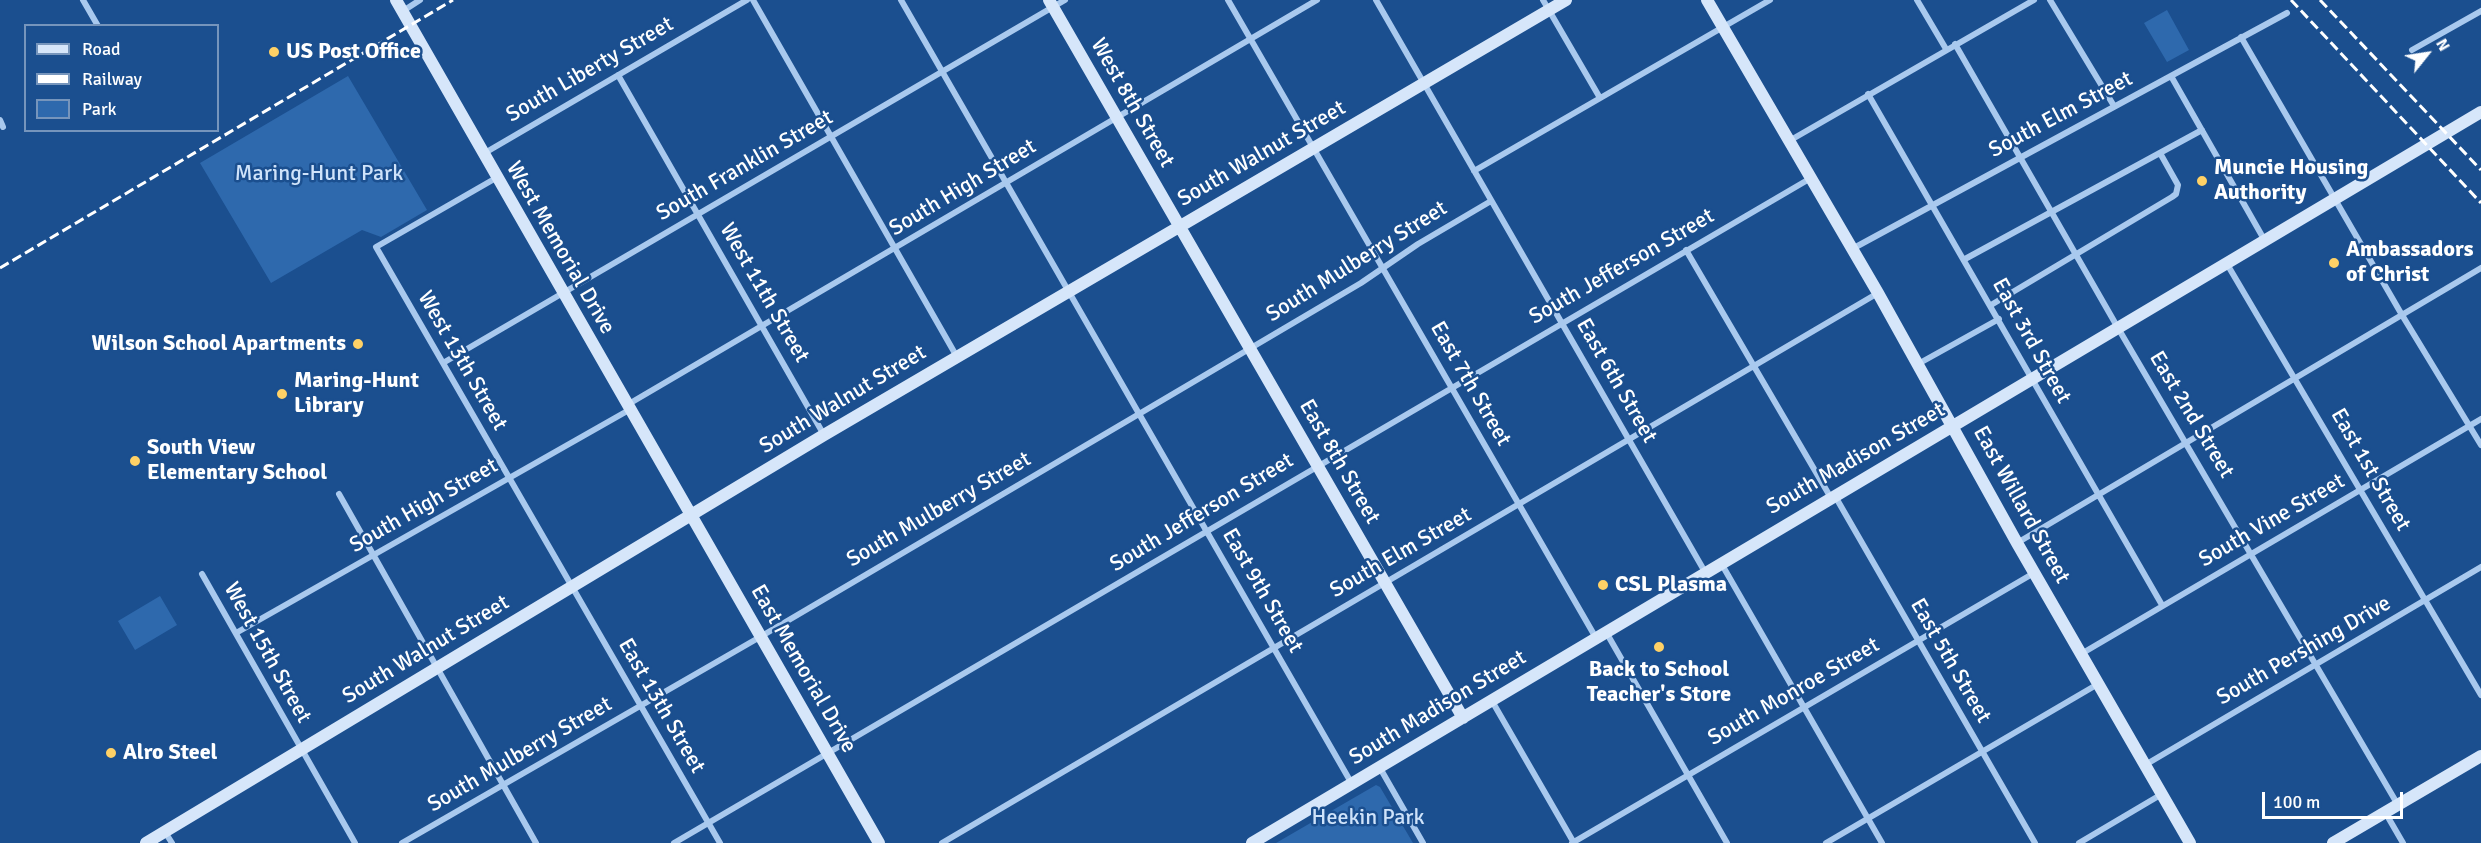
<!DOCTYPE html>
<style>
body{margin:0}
#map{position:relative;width:2481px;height:843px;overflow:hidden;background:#1b4f8f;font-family:Signika,sans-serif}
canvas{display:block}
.legend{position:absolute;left:24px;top:24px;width:195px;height:108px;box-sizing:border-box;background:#1b4f8f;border:2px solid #7695bc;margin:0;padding:8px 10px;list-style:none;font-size:18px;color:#fff}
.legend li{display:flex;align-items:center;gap:12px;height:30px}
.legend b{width:30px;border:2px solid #7695bc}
.north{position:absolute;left:2397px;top:24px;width:60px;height:60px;-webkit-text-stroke:4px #1b4f8f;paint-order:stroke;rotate:60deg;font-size:16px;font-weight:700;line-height:24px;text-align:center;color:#fff}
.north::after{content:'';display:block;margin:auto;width:21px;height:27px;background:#fff;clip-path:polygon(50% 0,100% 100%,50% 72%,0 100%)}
.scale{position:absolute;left:2262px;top:792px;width:141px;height:27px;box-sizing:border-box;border:3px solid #fff;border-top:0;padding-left:8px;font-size:18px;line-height:21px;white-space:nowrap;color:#fff;-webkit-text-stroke:4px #1b4f8f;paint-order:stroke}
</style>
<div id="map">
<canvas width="2481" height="843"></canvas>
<ul class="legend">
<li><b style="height:8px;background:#d6e6fa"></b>Road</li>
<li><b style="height:8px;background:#fff"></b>Railway</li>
<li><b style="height:16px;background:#2e69ad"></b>Park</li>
</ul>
<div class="north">N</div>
<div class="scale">100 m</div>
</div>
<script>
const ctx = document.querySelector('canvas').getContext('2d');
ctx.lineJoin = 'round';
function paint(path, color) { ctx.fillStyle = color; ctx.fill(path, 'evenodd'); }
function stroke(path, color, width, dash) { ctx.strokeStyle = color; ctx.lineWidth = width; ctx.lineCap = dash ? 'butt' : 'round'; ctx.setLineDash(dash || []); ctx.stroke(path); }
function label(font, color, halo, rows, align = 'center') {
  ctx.font = font + ' Signika,sans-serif'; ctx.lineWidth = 5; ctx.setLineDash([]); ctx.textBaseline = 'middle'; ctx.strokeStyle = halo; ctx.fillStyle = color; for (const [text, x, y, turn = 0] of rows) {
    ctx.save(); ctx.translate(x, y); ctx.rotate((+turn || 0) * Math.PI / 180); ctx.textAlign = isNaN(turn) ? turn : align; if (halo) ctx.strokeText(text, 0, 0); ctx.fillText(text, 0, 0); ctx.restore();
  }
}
const green = new Path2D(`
 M2167 10 2189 50 2167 62 2144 23Z
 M348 76 427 210 381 237 362 230 271 283 200 163Z
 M160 596 177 625 135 650 118 621Z
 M1376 785 1380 787 1413 843H1276Z`);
const street = new Path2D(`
 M83 0 98 26
 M753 0 957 357
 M901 0 1352 784
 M1228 0 1596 638
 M1376 0 1705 572
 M1543 0 1600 98
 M1917 0 1946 49
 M2050 0 2114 106
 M403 11 420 0
 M2241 37 2402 315 2481 445
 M1955 44 2118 328 2398 805
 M2412 50 2481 11
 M618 75 824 435
 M2171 76 2265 241
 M1868 94 2162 605
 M0 120 3 127
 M1789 141 2034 0
 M483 154 747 0
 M1474 171 1770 0
 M496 178 376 247 720 843
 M1852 249 2287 13
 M1686 250 1831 498
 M1965 259 2202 130
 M2227 264 2481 695
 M1991 305 2172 197 2176 194 2178 185 2160 153
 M443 363 1065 0
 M1918 364 1999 319
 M627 405 1317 0
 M339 494 536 843
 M1835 496 2035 843
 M2017 543 2481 268
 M1721 563 1882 843
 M202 574 355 843
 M1606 632 1727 843
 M236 633 629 410
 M2081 654 2481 419
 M1492 701 1574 843
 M2145 765 2481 567
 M1380 768 1423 843
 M2385 812 2403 843
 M165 832 172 843
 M402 843 760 637 1139 414 1361 283 1418 244 1491 201
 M674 843 1811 178
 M942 843 1878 293
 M1572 843 2034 573
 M1826 843 2098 684
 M2079 843 2162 794`);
const secondary = new Path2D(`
 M396 0 879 843
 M1049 0 1463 718
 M1707 0 1878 293 2017 543 2190 843
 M146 843 824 435 1566 0
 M1252 843 2481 112
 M2333 843 2481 756`);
const rail = new Path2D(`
 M2291 0 2481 203
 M2320 0 2481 170
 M0 268 453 0`);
const markers = [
 [274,52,6,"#ffd166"],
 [2202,181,6,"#ffd166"],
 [2334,263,6,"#ffd166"],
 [358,344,6,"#ffd166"],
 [282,394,6,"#ffd166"],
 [135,461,6,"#ffd166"],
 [1603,585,6,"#ffd166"],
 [1659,647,6,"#ffd166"],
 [111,753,6,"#ffd166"]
];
const poiNames = [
 ["US Post Office",286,52],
 ["Muncie Housing",2214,168],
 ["Authority",2214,193],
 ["Ambassadors",2346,250],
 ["of Christ",2346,275],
 ["Wilson School Apartments",346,344,"right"],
 ["Maring-Hunt",294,381],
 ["Library",294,406],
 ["South View",147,448],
 ["Elementary School",147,473],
 ["CSL Plasma",1615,585],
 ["Back to School",1659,670,"center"],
 ["Teacher's Store",1659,695,"center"],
 ["Alro Steel",123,753]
];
const streetNames = [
 ["South Liberty Street",590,70,-30],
 ["West 8th Street",1132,103,60],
 ["South Elm Street",2061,115,-28],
 ["South Walnut Street",1262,154,-30],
 ["South Franklin Street",745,166,-30],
 ["South High Street",963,188,-31],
 ["West Memorial Drive",560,248,60],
 ["South Mulberry Street",1357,262,-32],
 ["South Jefferson Street",1622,267,-30],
 ["West 11th Street",764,293,60],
 ["East 3rd Street",2031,341,61],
 ["West 13th Street",462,361,60],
 ["East 6th Street",1616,381,60],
 ["East 7th Street",1470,384,60],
 ["South Walnut Street",843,400,-31],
 ["East 2nd Street",2191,415,59],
 ["South Madison Street",1856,459,-30],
 ["East 8th Street",1339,462,60],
 ["East 1st Street",2370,470,60],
 ["East Willard Street",2021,505,61],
 ["South High Street",424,506,-30],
 ["South Mulberry Street",939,510,-30],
 ["South Jefferson Street",1202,513,-31],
 ["South Vine Street",2272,521,-30],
 ["South Elm Street",1401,553,-30],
 ["East 9th Street",1262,591,60],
 ["South Walnut Street",426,650,-31],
 ["South Pershing Drive",2304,651,-30],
 ["West 15th Street",267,653,61],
 ["East 5th Street",1950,661,60],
 ["East Memorial Drive",803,669,60],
 ["South Monroe Street",1794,692,-30],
 ["East 13th Street",661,706,60],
 ["South Madison Street",1438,708,-31],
 ["South Mulberry Street",520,755,-30]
];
const parkNames = [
 ["Maring-Hunt Park",319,174],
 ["Heekin Park",1368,818]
];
paint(green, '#2e69ad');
stroke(street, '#a9c9ee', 6);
stroke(secondary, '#d6e6fa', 12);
stroke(rail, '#fff', 3, [10, 4.5]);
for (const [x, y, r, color] of markers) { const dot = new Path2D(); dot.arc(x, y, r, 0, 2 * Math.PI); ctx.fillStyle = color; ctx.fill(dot); stroke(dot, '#1b4f8f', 2); }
label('bold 22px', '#fff', '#1b4f8f', poiNames, 'left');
label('22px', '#fff', '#1b4f8f', streetNames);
label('22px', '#cfe3fa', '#1b4f8f', parkNames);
</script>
